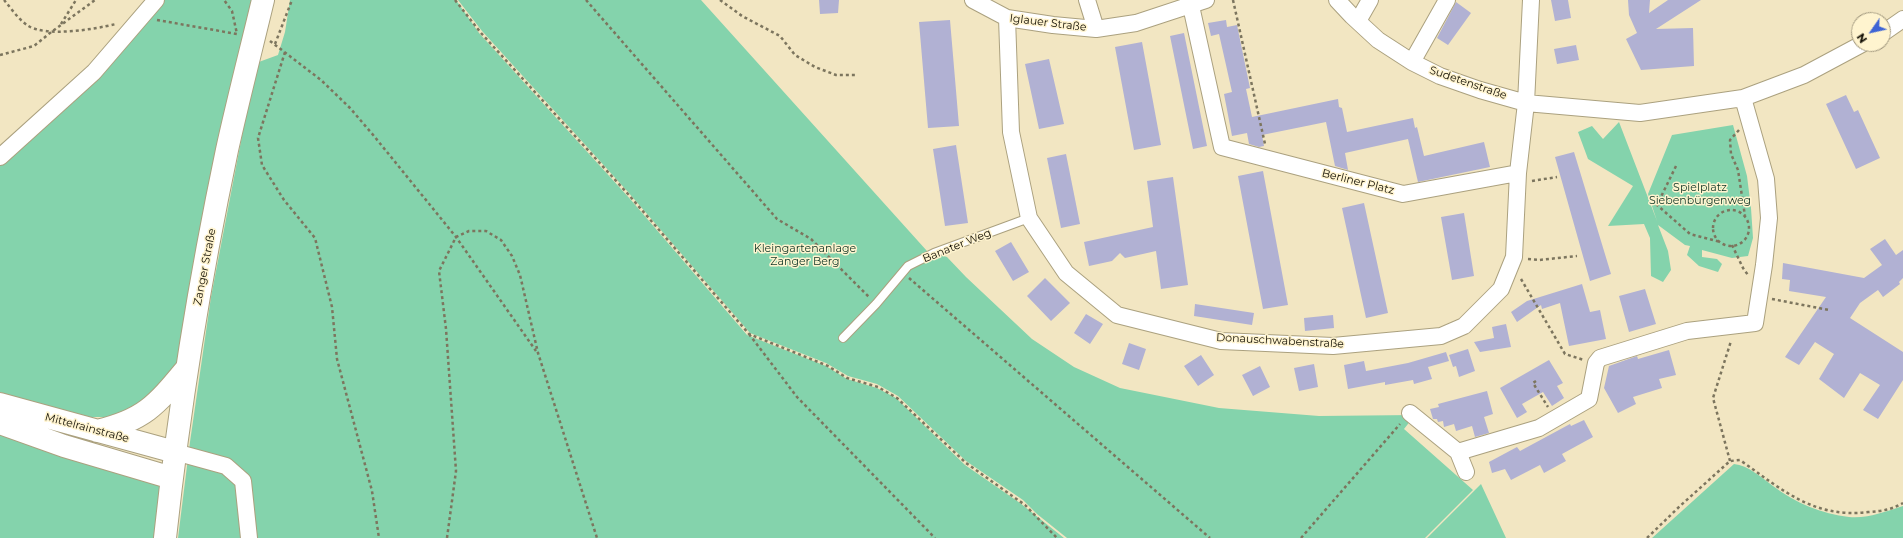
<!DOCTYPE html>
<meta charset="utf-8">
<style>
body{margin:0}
#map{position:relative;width:1903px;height:538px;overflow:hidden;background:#f2e6c2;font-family:Montserrat,sans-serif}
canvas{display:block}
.north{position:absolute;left:1851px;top:12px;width:40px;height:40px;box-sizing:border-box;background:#fff4cf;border:1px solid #a1987e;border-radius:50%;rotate:236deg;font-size:11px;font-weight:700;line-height:16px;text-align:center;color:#130f04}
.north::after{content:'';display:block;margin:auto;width:14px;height:18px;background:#3e64d5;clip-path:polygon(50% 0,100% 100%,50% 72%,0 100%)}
</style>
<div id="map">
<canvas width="1903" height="538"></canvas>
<div class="north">N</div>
</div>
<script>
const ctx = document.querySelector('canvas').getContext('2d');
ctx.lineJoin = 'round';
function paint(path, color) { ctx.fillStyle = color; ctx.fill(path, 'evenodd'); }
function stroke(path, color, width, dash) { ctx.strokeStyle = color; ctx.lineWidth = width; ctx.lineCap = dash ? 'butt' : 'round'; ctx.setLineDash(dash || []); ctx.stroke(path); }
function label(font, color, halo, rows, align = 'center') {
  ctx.font = font + ' Montserrat,sans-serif'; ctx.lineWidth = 3; ctx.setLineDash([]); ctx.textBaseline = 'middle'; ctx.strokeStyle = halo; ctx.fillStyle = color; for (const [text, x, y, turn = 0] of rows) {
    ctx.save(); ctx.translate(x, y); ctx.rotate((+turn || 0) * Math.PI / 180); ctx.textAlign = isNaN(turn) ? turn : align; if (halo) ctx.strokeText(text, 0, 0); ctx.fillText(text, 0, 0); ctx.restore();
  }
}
const green = new Path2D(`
 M163 0H254L180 359 146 405 110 417H82L33 405 0 392V158Z
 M290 0H456L479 33 631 200 747 335 826 366 847 379 877 388 896 398 965 465 1020 503 1064 538H178L190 442 211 297 256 63 278 55 285 32Z
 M458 0H701L927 251 947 257 966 277 1032 339 1074 367 1120 388 1219 408 1319 416 1415 415 1404 429 1473 490 1425 538H1067L1037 514 1023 500 966 461 898 396 877 384 848 376 826 363 750 333 628 192 482 31Z
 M1619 122 1657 221 1648 194 1672 135 1733 125 1747 176 1751 208 1753 238 1748 256 1732 258 1702 250V257L1717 259 1722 264 1718 272 1699 266 1687 255 1690 246 1685 245 1658 225 1668 251 1671 270 1663 282 1651 276 1650 238 1644 224 1608 226 1633 186 1588 159 1578 132 1592 126 1603 139Z
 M0 428 160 486 154 538H0Z
 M1734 464C1748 465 1762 478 1773 486 1795 503 1822 514 1849 517 1867 519 1887 511 1903 506V538H1652Z
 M1481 484 1506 538H1427Z`);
const building = new Path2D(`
 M819 0H839L838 13 820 14Z
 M1551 0H1568L1571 18 1555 21Z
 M1628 0H1650L1649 13 1668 0H1701L1656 29 1693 28 1694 66 1641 70 1626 39 1637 33 1629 15Z
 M1456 2 1471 13 1448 45 1437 38Z
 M950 20 959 126 928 128 919 22Z
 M1226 20 1227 27 1237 25 1250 88 1246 89 1252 117 1338 99 1339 107 1342 108 1347 132 1413 118 1415 128 1417 127 1424 156 1484 142 1490 167 1418 182 1408 139 1345 153 1348 170 1335 166 1326 122 1262 135 1264 146 1259 147 1249 144 1247 133 1232 136 1224 94 1232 92 1226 65 1219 34 1211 36 1208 23Z
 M1184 33 1207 146 1193 149 1170 36Z
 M1142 42 1161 145 1134 150 1115 47Z
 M1576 45 1579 60 1557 64 1554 49Z
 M1049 59 1064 124 1039 129 1025 64Z
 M1846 95 1854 112 1858 110 1880 158 1856 169 1826 104Z
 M956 145 968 223 945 226 933 149Z
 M1574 152 1611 274 1590 281 1555 157Z
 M1066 154 1080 224 1061 228 1047 158Z
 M1263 171 1288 305 1263 309 1238 176Z
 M1173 177 1188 285 1161 289 1156 251 1125 258 1120 253 1112 261 1089 266 1084 242 1153 227 1147 181Z
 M1364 203 1388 313 1366 318 1342 208Z
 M1464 213 1474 276 1452 280 1441 217Z
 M1885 239 1896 255 1903 250V278L1899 282 1900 284 1883 297 1878 290 1860 303 1850 318 1903 352V380L1878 419 1863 410 1880 385 1860 373 1844 398 1819 379 1834 354 1815 342 1799 365 1785 357 1826 297 1789 291 1790 280 1782 279 1783 263 1864 278 1882 265 1870 249Z
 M1011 242 1029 272 1013 281 995 251Z
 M1045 278 1070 303 1051 321 1027 296Z
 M1582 284 1590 312 1600 310 1606 339 1569 346 1560 303 1542 309 1541 305 1517 322 1511 312 1527 301Z
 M1645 289 1656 324 1629 332 1619 296Z
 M1195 304 1254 313 1252 325 1194 316Z
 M1086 314 1103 324 1090 344 1074 333Z
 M1333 315 1334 328 1305 331 1304 318Z
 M1506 324 1511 347 1480 352 1474 342 1494 338 1492 327Z
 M1129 343 1146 349 1139 370 1122 364Z
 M1468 349 1475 371 1459 377 1456 366 1453 367 1449 355Z
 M1669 350 1676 375 1659 379 1662 388 1633 397 1636 404 1618 413 1604 388 1609 366 1637 356 1638 359Z
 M1446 352 1449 361 1428 367 1432 379 1414 384 1413 380 1385 385V382L1348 389 1344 365 1364 361 1366 371 1408 363Z
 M1201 355 1214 375 1198 386 1184 366Z
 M1549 360 1563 383 1557 386 1564 398 1552 406 1543 392 1522 404 1527 412 1517 418 1500 388Z
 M1314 364 1318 387 1299 391 1294 368Z
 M1260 366 1270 387 1253 396 1242 375Z
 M1487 391 1493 414 1484 417 1489 433 1475 437 1472 426 1456 431 1454 424 1444 427 1443 421 1438 422 1437 419H1433L1430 409 1439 407 1438 404Z
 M1584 420 1593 437 1562 454 1566 461 1544 473 1540 465 1511 480 1505 469 1492 473 1489 462 1517 447 1520 451 1570 424 1571 426Z`);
const path = new Path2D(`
 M4 0C11 8 18 19 27 25 45 38 95 29 116 24
 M455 0 481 33 628 194 749 334 828 366 847 378 878 387 897 398 966 463 1025 505 1057 538
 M586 0 777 219 811 239 869 297
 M720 0 742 16 780 36 795 55 815 67 836 75H857
 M1233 0 1265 144
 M157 20 237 34 232 11 224 0
 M61 24 76 0
 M270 41 321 80 350 108 374 136 456 237 536 351
 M275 44 292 0
 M285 52 258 138 262 165 284 200 315 238 332 307 337 359 372 491 379 538
 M0 55 34 46 50 33 95 0
 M1739 130 1730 140 1731 154 1738 170 1745 216
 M1676 166 1657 205 1690 234 1721 242
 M1532 181 1557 177
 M1713 228a18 18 0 1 1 36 0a18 18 0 1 1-36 0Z
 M1732 245 1743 268 1748 275
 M1528 259 1539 260 1577 256
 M909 278 1210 538
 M1521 279 1565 354 1584 360
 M1772 299 1829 310
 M749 334 797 397 935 538
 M1536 381 1533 383 1548 407
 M1730 461 1713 398 1731 341
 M447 538 456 471 446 329 439 271 456 237 469 231H486L501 240 512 256 520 275 538 353 597 538
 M1301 538 1400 424
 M1647 538 1680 506 1730 461 1740 460C1781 489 1814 519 1868 512 1882 511 1891 510 1903 503`);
const lane = new Path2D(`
 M843 338 876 304 908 266 934 253 1029 218`);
const street = new Path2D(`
 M973 0 1007 18 1053 25 1096 29 1136 23 1206 0
 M1087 0 1096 29
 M1337 0 1352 16 1378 40 1412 62 1440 76 1480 90 1526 103 1640 113 1743 98 1804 75 1862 44
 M1191 6 1222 147 1403 194 1518 173
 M1007 18 1011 132 1029 218 1066 273 1117 315 1221 341 1333 346 1441 336 1464 326 1501 289 1514 257 1518 173 1526 103 1531 0
 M1358 21 1370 0
 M1883 33 1903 19
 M1412 62 1447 0
 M0 157 94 72 156 0
 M1410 413 1458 452 1539 428 1589 399 1596 363 1600 358 1687 331 1755 323 1764 265 1769 218 1766 179 1743 98
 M175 452 226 466 243 481 249 538
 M1458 452 1466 472`);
const secondary = new Path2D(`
 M0 404 175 452
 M0 423 64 446 172 478
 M97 431C145 420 157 404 187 368
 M165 538C179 408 200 278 227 150 238 100 251 50 263 0`);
const streetNames = [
 ["Iglauer Straße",1048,23,7],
 ["Sudetenstraße",1468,83,19],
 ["Berliner Platz",1358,182,14],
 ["Banater Weg",957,246,-22],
 ["Zanger Straße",205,267,-79],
 ["Donauschwabenstraße",1280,341,3],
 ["Mittelrainstraße",87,428,15]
];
const parkNames = [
 ["Spielplatz",1700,188],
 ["Siebenbürgenweg",1700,201],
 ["Kleingartenanlage",805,249],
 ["Zanger Berg",805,262]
];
paint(green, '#84d3ac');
paint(building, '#b1b1d3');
stroke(lane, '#aba17f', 10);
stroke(street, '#aba17f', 18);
stroke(secondary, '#aba17f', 24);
stroke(path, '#7c755e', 2.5, [3, 3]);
stroke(lane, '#fff', 8);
stroke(street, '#fff', 16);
stroke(secondary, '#fff', 22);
label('11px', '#130f04', '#fff4cf', streetNames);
label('11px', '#0d3424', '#fff4cf', parkNames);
</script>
